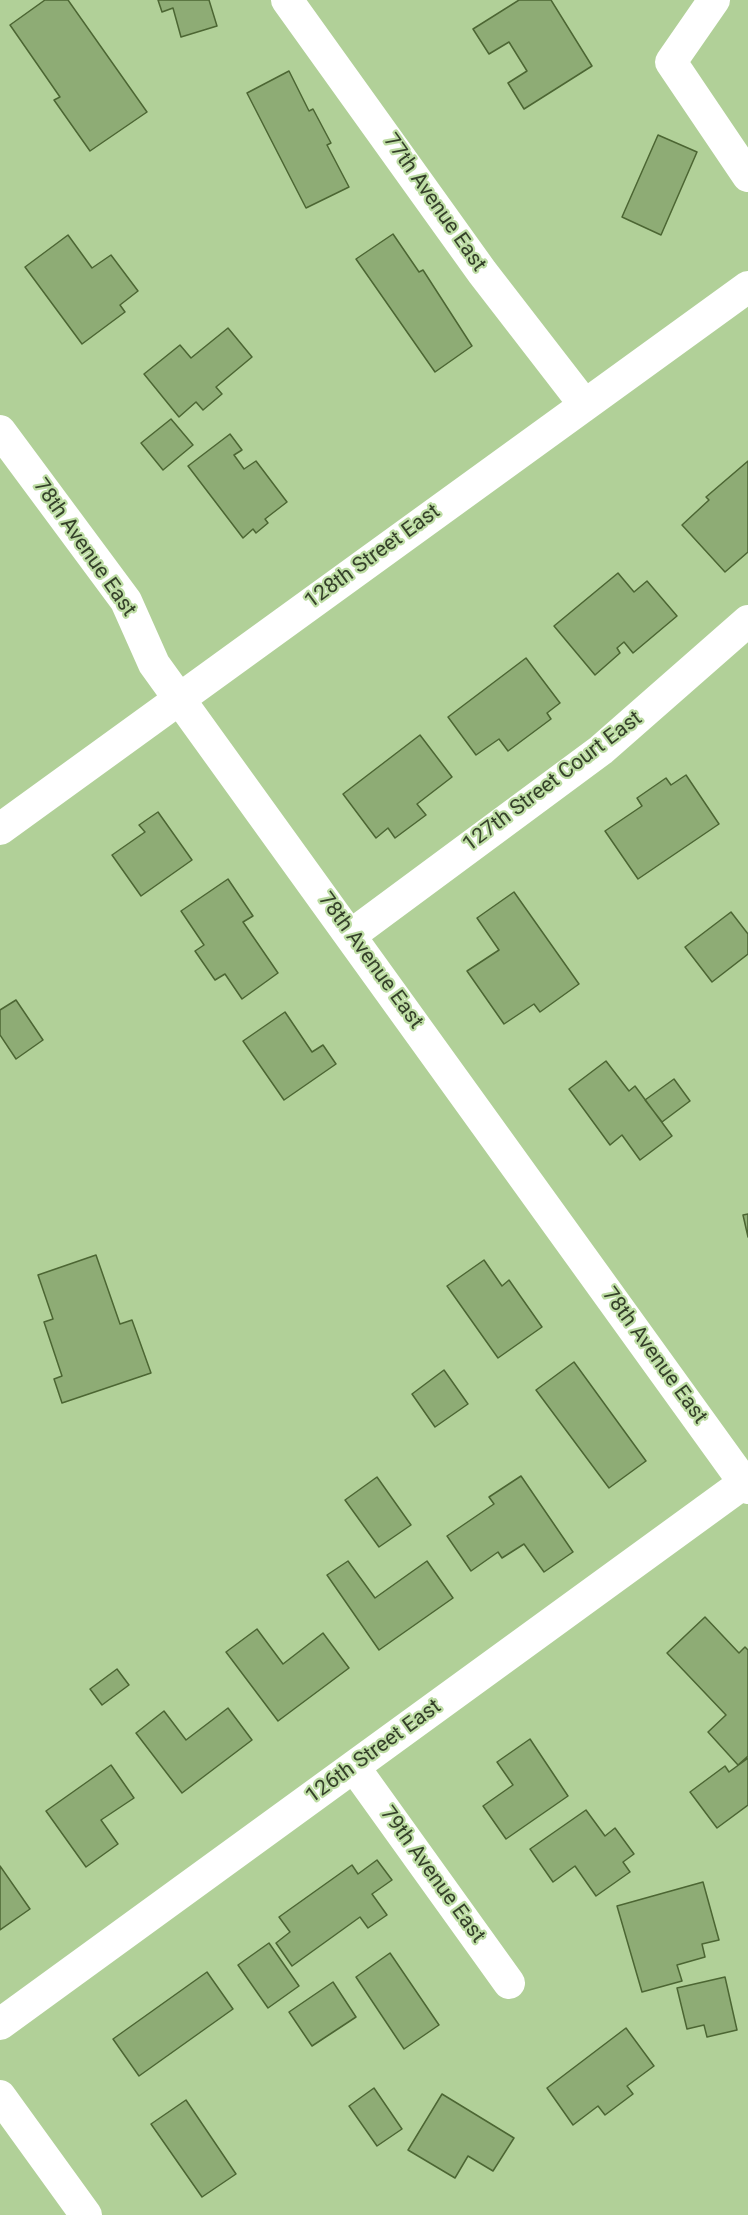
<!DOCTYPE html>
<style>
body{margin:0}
canvas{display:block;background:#b1d098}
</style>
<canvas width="748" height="2215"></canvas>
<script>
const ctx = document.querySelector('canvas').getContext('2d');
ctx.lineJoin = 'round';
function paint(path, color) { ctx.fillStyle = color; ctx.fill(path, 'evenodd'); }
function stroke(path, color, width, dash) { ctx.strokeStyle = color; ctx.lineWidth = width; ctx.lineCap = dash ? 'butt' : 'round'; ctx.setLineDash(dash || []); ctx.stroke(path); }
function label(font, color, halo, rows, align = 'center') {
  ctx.font = font + ' Roboto,sans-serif'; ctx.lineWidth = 4.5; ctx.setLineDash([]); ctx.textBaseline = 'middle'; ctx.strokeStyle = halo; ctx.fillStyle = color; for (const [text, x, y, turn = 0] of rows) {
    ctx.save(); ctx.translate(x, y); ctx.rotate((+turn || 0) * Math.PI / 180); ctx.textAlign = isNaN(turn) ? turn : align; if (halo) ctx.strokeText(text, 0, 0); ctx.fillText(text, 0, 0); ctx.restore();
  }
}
const building = new Path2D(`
 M45 0H68L147 112 90 151 54 100 60 97 10 25Z
 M158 0H209L217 26 181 37 173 8 162 12Z
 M519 0H551L592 66 524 109 508 83 527 71 509 42 489 54 473 29Z
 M289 71 309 111 313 109 331 143 327 145 349 187 306 208 247 93Z
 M658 135 697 152 661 235 622 217Z
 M393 234 419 272 423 270 472 346 435 372 356 259Z
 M68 235 92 268 111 255 138 291 120 305 125 312 82 344 25 267Z
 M228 328 252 357 216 387 222 394 203 410 196 402 179 417 144 374 180 345 191 358Z
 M171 419 193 445 163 470 141 443Z
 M230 434 242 450 234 455 244 469 256 461 287 502 265 519 268 523 256 533 253 529 243 538 188 466Z
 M748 461V552L725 572 682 525 709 500 706 497Z
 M618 573 634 592 647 581 677 616 633 653 624 642 617 648 620 653 595 675 554 626Z
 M526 658 560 703 547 713 551 719 508 751 499 739 476 755 448 717Z
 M420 735 452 777 417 804 426 815 395 838 388 828 376 838 343 794Z
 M686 775 719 824 638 879 605 831 642 806 637 798 666 778 671 785Z
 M158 812 192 860 141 896 112 855 145 832 139 825Z
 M228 879 253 916 243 922 278 973 242 999 225 974 215 980 195 951 204 945 181 911Z
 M514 892 579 984 540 1012 534 1004 504 1024 467 971 499 950 477 918Z
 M731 912 748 934V954L712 982 685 947Z
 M16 1000 43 1040 16 1059 0 1035V1010Z
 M285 1012 312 1052 323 1045 336 1064 284 1100 243 1041Z
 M606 1061 629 1091 635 1086 672 1136 640 1160 622 1135 610 1145 569 1089Z
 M674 1079 690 1101 662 1122 645 1100Z
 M748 1214V1237L743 1215Z
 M96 1255 120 1324 132 1320 151 1373 62 1403 54 1379 62 1376 44 1322 53 1319 38 1275Z
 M484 1260 502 1286 509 1280 542 1327 498 1358 447 1286Z
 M574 1362 646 1461 609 1488 536 1390Z
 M444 1370 468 1404 435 1427 412 1394Z
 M521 1476 573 1552 544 1572 524 1544 502 1558 498 1552 471 1571 447 1536 494 1504 489 1497Z
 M377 1477 411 1525 379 1547 345 1500Z
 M348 1561 375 1598 427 1561 453 1598 379 1650 327 1575Z
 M705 1617 739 1653 745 1647 748 1650V1756L738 1765 708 1732 726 1715 667 1653Z
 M257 1629 283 1664 323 1633 349 1668 278 1721 226 1652Z
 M117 1669 129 1685 102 1705 90 1689Z
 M228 1708 252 1740 182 1793 136 1733 164 1711 186 1740Z
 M530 1739 568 1796 506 1839 483 1806 513 1785 497 1762Z
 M748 1758V1805L717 1828 690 1792 725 1766 729 1772Z
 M111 1765 134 1798 101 1820 118 1844 86 1867 46 1811Z
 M586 1810 605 1836 615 1828 634 1854 623 1862 630 1872 596 1896 575 1866 553 1882 530 1849Z
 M377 1860 392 1880 372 1894 387 1915 368 1928 360 1917 292 1966 276 1943 290 1932 279 1917 352 1865 358 1874Z
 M0 1866 30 1909 0 1930Z
 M703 1882 719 1940 702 1944 705 1957 677 1965 682 1981 642 1992 617 1906Z
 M269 1943 299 1986 268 2008 238 1965Z
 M390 1953 439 2025 404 2049 356 1977Z
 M207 1972 233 2009 139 2076 113 2039Z
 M725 1977 737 2030 707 2037 704 2025 687 2029 677 1988Z
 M333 1982 356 2017 312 2046 289 2012Z
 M626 2028 654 2066 627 2086 633 2094 605 2115 598 2106 573 2125 547 2088Z
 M374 2088 402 2129 377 2146 349 2106Z
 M442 2094 514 2138 493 2171 468 2156 455 2178 408 2150Z
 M186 2100 236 2174 202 2197 151 2124Z`);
const minor = new Path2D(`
 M287 0 482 272 584 404
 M714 0 671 62 748 176
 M0 431 126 601 154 664 748 1488
 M0 829 748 287
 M351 935 601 750 748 621
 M354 1767 509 1983
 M0 2024 748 1480
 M0 2096 86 2215`);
const streetNames = [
 ["77th Avenue East",434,203,55],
 ["78th Avenue East",84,548,55],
 ["128th Street East",373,557,-36],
 ["127th Street Court East",553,782,-37],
 ["78th Avenue East",370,961,54],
 ["78th Avenue East",654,1356,54],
 ["126th Street East",374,1752,-36],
 ["79th Avenue East",432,1875,54]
];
paint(building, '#8eac75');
stroke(building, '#4c6633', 1.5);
stroke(minor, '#fff', 32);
label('21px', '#35412a', '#bedda4', streetNames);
</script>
